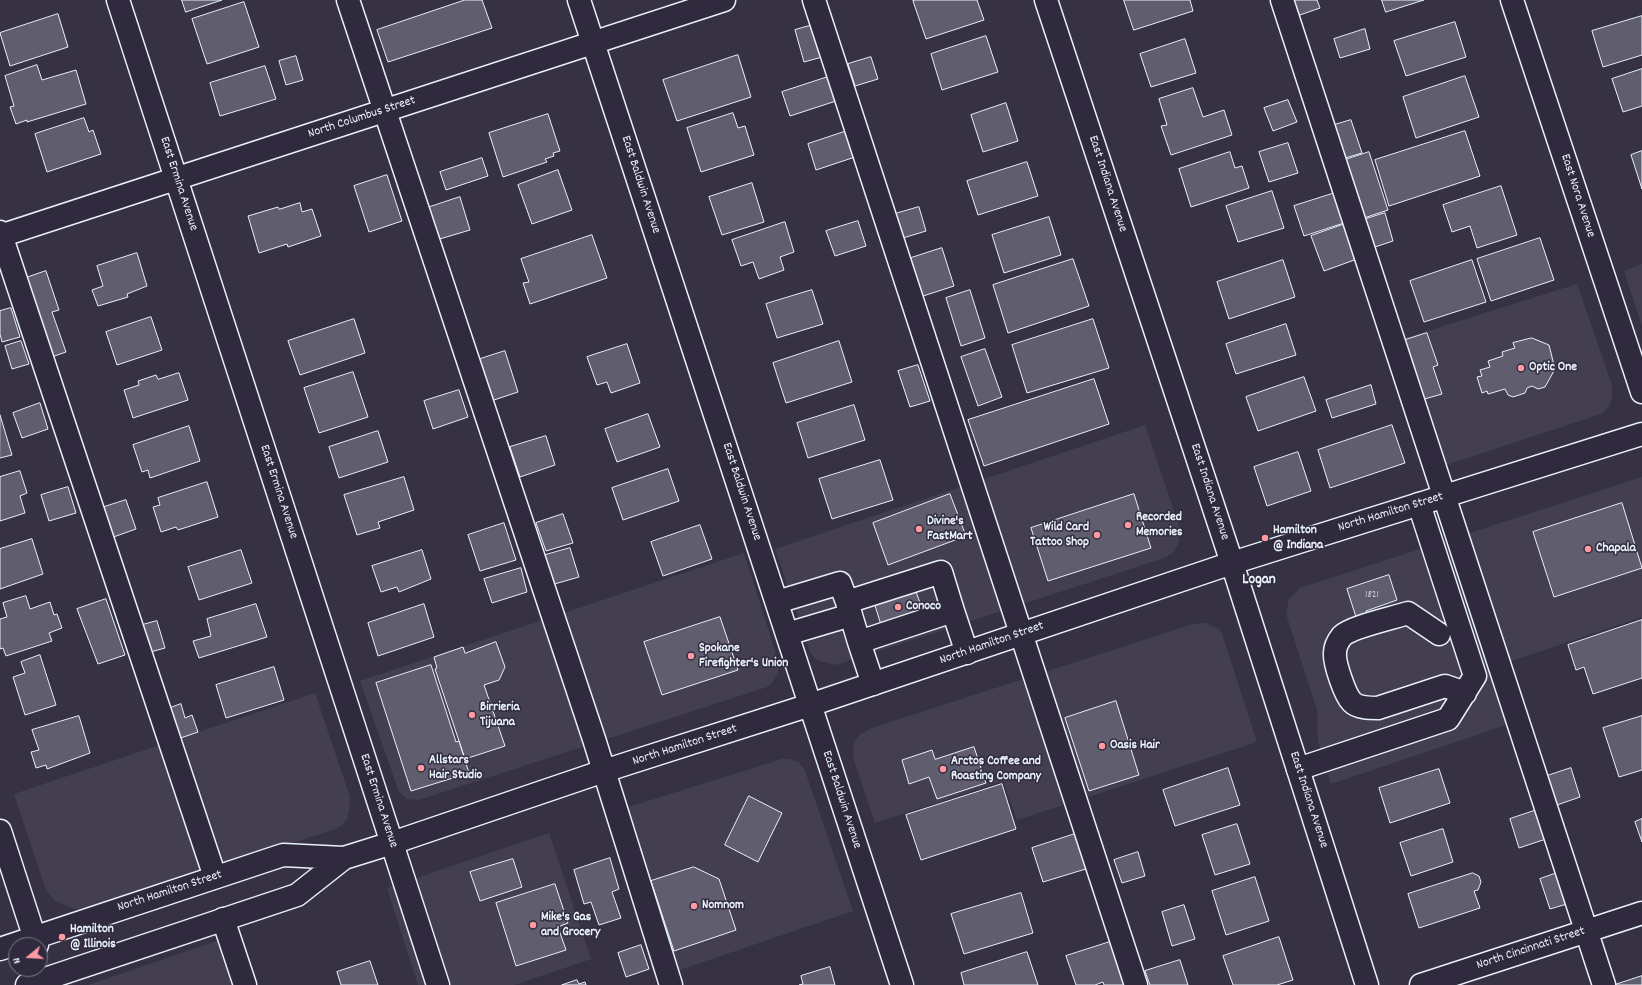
<!DOCTYPE html>
<style>
body{margin:0}
#map{position:relative;width:1642px;height:985px;overflow:hidden;background:#363244;font-family:Dekko,sans-serif}
canvas{display:block}
.north{position:absolute;left:8px;top:937px;width:40px;height:40px;box-sizing:border-box;background:#2f2a3d;border:1px solid #797a88;border-radius:50%;rotate:252deg;font-size:11px;font-weight:700;line-height:16px;text-align:center;color:#e8f1f8}
.north::after{content:'';display:block;margin:auto;width:14px;height:18px;background:#ff9aa2;clip-path:polygon(50% 0,100% 100%,50% 72%,0 100%)}
</style>
<div id="map">
<canvas width="1642" height="985"></canvas>
<div class="north">N</div>
</div>
<script>
const ctx = document.querySelector('canvas').getContext('2d');
ctx.lineJoin = 'round';
function paint(path, color) { ctx.fillStyle = color; ctx.fill(path, 'evenodd'); }
function stroke(path, color, width, dash) { ctx.strokeStyle = color; ctx.lineWidth = width; ctx.lineCap = dash ? 'butt' : 'round'; ctx.setLineDash(dash || []); ctx.stroke(path); }
function label(font, color, halo, rows, align = 'center') {
  ctx.font = font + ' Dekko,sans-serif'; ctx.lineWidth = 3; ctx.setLineDash([]); ctx.textBaseline = 'middle'; ctx.strokeStyle = halo; ctx.fillStyle = color; for (const [text, x, y, turn = 0] of rows) {
    ctx.save(); ctx.translate(x, y); ctx.rotate((+turn || 0) * Math.PI / 180); ctx.textAlign = isNaN(turn) ? turn : align; if (halo) ctx.strokeText(text, 0, 0); ctx.fillText(text, 0, 0); ctx.restore();
  }
}
const built = new Path2D(`
 M1642 264V326L1624 271Z
 M1577 284 1612 385V399L1608 408 1601 414 1440 467 1399 340Z
 M1145 425 1180 529 1178 545 1172 553 1164 558 836 665 816 660 810 652 775 549Z
 M1642 477V617L1488 669 1506 725 1331 784 1318 741 1317 710 1286 614 1289 599 1300 588Z
 M744 553 778 660V673L772 683 767 687 419 800 407 799 399 792 360 681Z
 M1206 623 1219 629 1222 634 1257 742 1017 820 1003 781 875 823 853 757 854 742 860 735 869 729 1193 624Z
 M315 693 350 797 349 812 347 819 342 825 336 829 89 908 74 909 54 900 46 890 14 794Z
 M782 759H789L798 762 804 768 853 911 659 977 606 814Z
 M549 833 591 959 514 985H418L387 888Z
 M217 941 232 985H88Z`);
const building = new Path2D(`
 M182 0H222L186 12Z
 M465 0H482L492 28 388 62 377 30Z
 M916 0H977L984 20 926 39 913 1Z
 M1124 0H1190L1193 11 1134 30Z
 M1291 0H1317L1320 8 1297 16Z
 M1382 0H1424L1386 12Z
 M244 2 259 47 207 64 192 19Z
 M58 14 68 47 10 66 0 33Z
 M1642 16V55L1603 67 1592 31Z
 M1455 22 1466 57 1406 76 1394 41Z
 M813 25 822 57 804 62 795 30Z
 M1365 29 1370 49 1340 58 1334 39Z
 M986 36 998 72 942 90 931 54Z
 M1185 39 1196 73 1151 87 1140 54Z
 M738 55 751 97 677 121 663 80Z
 M296 56 303 80 286 85 279 61Z
 M871 57 878 79 855 86 848 64Z
 M37 65 42 80 76 70 86 104 27 122V120L16 124 10 107 14 106 5 76Z
 M265 66 276 99 220 116 210 83Z
 M1642 69V106L1623 112 1612 79Z
 M831 76 839 100 790 116 782 92Z
 M1465 76 1479 117 1416 138 1403 97Z
 M1193 88 1203 117 1224 110 1232 135 1171 155 1161 126 1167 125 1159 99Z
 M1288 100 1297 122 1273 131 1264 108Z
 M1006 103 1018 141 983 152 971 115Z
 M733 113 738 128 745 126 754 155 701 172 687 128Z
 M548 114 560 151 553 153 554 156 545 159 547 162 503 177 489 133Z
 M84 118 89 132 93 130 101 154 47 172 35 134Z
 M1351 120 1362 153 1342 159 1331 126Z
 M850 130 858 156 816 170 808 144Z
 M1465 131 1480 176 1389 206 1375 160Z
 M1288 143 1298 173 1269 182 1259 152Z
 M1642 151V189L1631 155Z
 M1230 152 1235 168 1242 166 1249 188 1191 207 1179 169Z
 M1369 152 1388 210 1364 218 1345 160Z
 M482 158 488 176 446 190 440 172Z
 M1027 162 1038 196 978 215 967 181Z
 M558 170 572 210 532 224 518 185Z
 M387 175 402 221 369 232 354 186Z
 M752 183 764 222 722 235 709 197Z
 M1501 186 1517 235 1477 248 1470 226 1452 232 1443 205Z
 M1272 191 1284 228 1238 242 1226 206Z
 M1335 193 1344 223 1304 236 1294 206Z
 M460 197 470 230 433 241 424 209Z
 M300 203 302 212 312 209 321 236 288 247 287 244 259 253 248 216 278 207 279 209Z
 M919 207 926 231 903 238 895 214Z
 M1385 213 1393 241 1372 248 1363 220Z
 M1049 217 1061 255 1004 273 992 235Z
 M858 221 866 246 835 256 826 231Z
 M785 222 794 252 780 257 784 270 759 279 753 262 741 266 732 240Z
 M1345 224 1357 259 1324 271 1311 236Z
 M592 235 607 278 530 304 523 283 529 282 521 259Z
 M1540 238 1554 280 1491 301 1477 259Z
 M942 248 954 286 920 297 908 259Z
 M137 253 147 286 127 294 128 297 98 306 92 290 103 286 97 266Z
 M1073 259 1089 306 1008 333 993 285Z
 M1283 260 1295 297 1229 319 1217 282Z
 M1472 260 1486 302 1424 322 1410 281Z
 M46 271 59 310 52 312 66 352 46 359 20 280Z
 M812 290 823 324 777 338 766 304Z
 M970 290 985 338 961 346 946 298Z
 M11 308 20 337 2 342 0 334V311Z
 M151 317 162 350 117 365 106 332Z
 M354 319 365 353 300 375 288 341Z
 M1093 319 1109 368 1027 393 1012 345Z
 M1286 324 1296 355 1236 374 1226 344Z
 M1427 333 1438 365 1433 367 1442 394 1421 400 1402 341Z
 M1532 338 1549 345 1555 369 1545 387 1538 389 1532 386 1527 388 1525 393 1513 397 1508 395 1505 389 1488 394 1487 391 1482 393 1477 377 1482 376 1480 370 1490 367 1488 361 1503 356 1502 352 1515 348 1513 343Z
 M21 341 29 364 12 369 5 346Z
 M839 341 852 382 786 403 773 363Z
 M627 344 640 383 611 393 607 382 597 385 587 357Z
 M985 349 1002 397 978 406 961 357Z
 M505 351 518 392 488 402 474 361Z
 M918 365 930 401 910 407 898 371Z
 M353 372 368 417 319 433 304 388Z
 M179 373 188 400 133 418 124 390 139 385 138 381 156 375 158 379Z
 M1304 377 1316 411 1258 431 1246 397Z
 M1094 379 1109 424 984 466 968 420Z
 M1371 385 1376 404 1332 418 1326 400Z
 M459 390 468 417 433 429 424 401Z
 M40 403 48 429 22 438 13 413Z
 M854 405 865 440 808 458 797 423Z
 M648 414 660 447 617 462 605 429Z
 M0 415 12 455 0 458Z
 M1392 425 1405 463 1330 488 1318 450Z
 M189 426 200 461 150 478 148 470 142 472 133 445Z
 M378 431 388 462 339 478 329 447Z
 M546 436 555 465 520 477 510 447Z
 M1298 452 1311 491 1267 506 1254 467Z
 M880 460 893 500 832 519 819 479Z
 M668 469 679 501 623 520 612 488Z
 M20 471 27 493 20 496 25 513 0 521V477Z
 M404 477 414 510 378 522 380 528 357 535 344 495Z
 M207 482 218 517 178 530 176 527 161 532 153 507 160 505 158 498Z
 M68 487 76 513 49 521 41 495Z
 M950 494 966 536 888 565 873 523Z
 M1134 494 1151 548 1048 581 1031 528Z
 M126 500 136 529 105 540 95 510Z
 M1622 503 1642 568 1554 597 1533 532Z
 M563 514 573 543 546 551 536 523Z
 M504 523 516 560 480 571 468 535Z
 M700 525 712 559 663 576 651 542Z
 M32 539 43 574 0 589V549Z
 M570 548 579 577 551 585 542 556Z
 M241 550 252 583 199 600 188 567Z
 M422 550 431 579 399 592 397 587 381 592 372 566Z
 M521 568 527 592 492 603 484 579Z
 M1389 575 1397 600 1366 611 1367 614 1356 617 1347 589Z
 M914 586 924 614 882 628 873 599Z
 M26 596 30 609 50 602 54 615 57 614 62 628 49 633 52 641 6 656 3 648 0 649V619L7 617 3 603Z
 M106 599 125 655 98 664 77 609Z
 M256 604 267 637 199 658 193 641 211 636 207 619Z
 M424 604 434 637 378 656 368 623Z
 M720 617 738 670 662 695 644 642Z
 M1642 620V678L1593 694 1584 667 1576 670 1568 645Z
 M157 621 165 648 143 654 135 627Z
 M496 642 505 667 499 680 484 685 505 746 465 759 435 669 437 668 434 657 463 647 465 653Z
 M40 655 56 705 25 715 13 677 25 673 21 662Z
 M431 665 456 742 459 741 469 773 411 791 376 683Z
 M274 667 284 700 226 718 216 685Z
 M1116 701 1139 775 1089 791 1065 718Z
 M181 704 185 718 192 715 198 732 175 740 165 710Z
 M79 716 90 753 47 769 46 765 36 768 31 752 39 750 32 730Z
 M1642 716V770L1619 777 1603 728Z
 M974 747 986 783 937 799 929 777 909 784 902 760 932 750 935 759Z
 M1228 768 1240 805 1175 826 1163 790Z
 M1571 768 1580 797 1557 805 1547 776Z
 M1439 769 1450 803 1390 823 1379 788Z
 M1002 784 1016 829 921 860 906 815Z
 M749 796 782 813 758 862 725 845Z
 M1537 810 1546 839 1519 848 1510 819Z
 M1642 819V842L1635 822Z
 M1237 824 1250 864 1215 875 1202 835Z
 M1443 829 1453 862 1411 876 1400 843Z
 M1078 833 1089 868 1043 882 1032 848Z
 M1138 852 1145 876 1122 883 1114 860Z
 M610 858 619 889 612 892 621 918 599 925 591 902 584 904 574 870Z
 M513 859 522 887 480 901 470 872Z
 M694 867 719 879 736 930 674 951 651 881Z
 M1473 873 1479 876 1481 882 1478 890 1474 891 1480 908 1419 928 1408 894Z
 M1557 873 1567 904 1550 909 1540 879Z
 M1255 877 1269 921 1226 935 1212 891Z
 M555 884 568 923 558 927 566 950 516 966 496 903Z
 M1021 893 1033 933 964 954 951 914Z
 M1184 905 1195 939 1172 946 1162 912Z
 M1279 937 1293 980 1277 985H1233L1223 956Z
 M1113 941 1128 985H1104L1103 982 1095 985H1076L1066 956Z
 M641 945 649 969 626 977 618 953Z
 M1027 952 1038 985H964L961 973Z
 M1180 960 1188 985H1150L1145 971Z
 M370 961 378 985H341L337 972Z
 M830 967 835 985H799L803 984 801 976Z
 M1642 976V985H1614Z
 M577 980 579 984 585 982 586 985H562Z`);
const minor = new Path2D(`
 M118 0 438 985
 M348 0 594 739 671 985
 M579 0 902 985
 M814 0 1136 985
 M1046 0 1232 563
 M1282 0 1604 985
 M1512 0 1642 392
 M0 232 215 877
 M0 236 724 0
 M777 602 840 583 847 602
 M787 634 851 615
 M1439 634 1408 613C1393 618 1351 627 1342 636 1338 641 1335 647 1335 653 1334 663 1345 695 1352 702 1358 708 1369 708 1378 708L1445 686 1465 693
 M859 642 847 602 941 572 953 611
 M873 684 859 642 953 611 967 653
 M1298 769 1448 719 1475 676 1419 504
 M223 919 245 985
 M1421 985 1642 913`);
const major = new Path2D(`
 M1232 563 1367 985
 M0 831 37 945
 M0 949 283 855 344 858 392 843 604 771 810 705 1232 563 1642 434
 M27 985 297 895 344 858`);
const markers = [
 [1521,368,4,"#ff9aa2"],
 [1128,525,4,"#ff9aa2"],
 [919,529,4,"#ff9aa2"],
 [1097,535,4,"#ff9aa2"],
 [1265,538,4,"#ff9aa2"],
 [1588,549,4,"#ff9aa2"],
 [898,607,4,"#ff9aa2"],
 [691,656,4,"#ff9aa2"],
 [472,715,4,"#ff9aa2"],
 [1102,746,4,"#ff9aa2"],
 [421,768,4,"#ff9aa2"],
 [943,769,4,"#ff9aa2"],
 [694,906,4,"#ff9aa2"],
 [533,925,4,"#ff9aa2"],
 [62,937,4,"#ff9aa2"]
];
const numberNames = [
 ["1821",1372,595]
];
const streetNames = [
 ["North Columbus Street",362,118,-18],
 ["East Ermina Avenue",178,184,72],
 ["East Indiana Avenue",1107,184,72],
 ["East Baldwin Avenue",640,185,72],
 ["East Nora Avenue",1577,196,72],
 ["East Ermina Avenue",278,492,72],
 ["East Baldwin Avenue",741,492,72],
 ["East Indiana Avenue",1209,492,72],
 ["North Hamilton Street",1391,513,-17],
 ["North Hamilton Street",992,644,-19],
 ["North Hamilton Street",685,746,-18],
 ["East Baldwin Avenue",841,800,72],
 ["East Indiana Avenue",1308,800,72],
 ["East Ermina Avenue",378,801,72],
 ["North Hamilton Street",170,892,-18],
 ["North Cincinnati Street",1531,949,-18]
];
const poiNames = [
 ["Optic One",1529,368],
 ["Recorded",1136,518],
 ["Memories",1136,533],
 ["Divine's",927,522],
 ["FastMart",927,537],
 ["Wild Card",1089,528,"right"],
 ["Tattoo Shop",1089,543,"right"],
 ["Hamilton",1273,531],
 ["@ Indiana",1273,546],
 ["Chapala",1596,549],
 ["Conoco",906,607],
 ["Spokane",699,649],
 ["Firefighter's Union",699,664],
 ["Birrieria",480,708],
 ["Tijuana",480,723],
 ["Oasis Hair",1110,746],
 ["Allstars",429,761],
 ["Hair Studio",429,776],
 ["Arctos Coffee and",951,762],
 ["Roasting Company",951,777],
 ["Nomnom",702,906],
 ["Mike's Gas",541,918],
 ["and Grocery",541,933],
 ["Hamilton",70,930],
 ["@ Illinois",70,945]
];
const quarterNames = [
 ["Logan",1259,581]
];
paint(built, '#433f51');
paint(building, '#605e6e');
stroke(building, '#e8f1f8', 1);
stroke(minor, '#e8f1f8', 25);
stroke(major, '#e8f1f8', 25);
stroke(minor, '#2f2a3d', 22);
stroke(major, '#2f2a3d', 22);
for (const [x, y, r, color] of markers) { const dot = new Path2D(); dot.arc(x, y, r, 0, 2 * Math.PI); ctx.fillStyle = color; ctx.fill(dot); stroke(dot, '#2f2a3d', 1.5); }
label('11px', '#c6ccd6', null, numberNames);
label('13px', '#e8f1f8', '#2f2a3d', streetNames);
label('bold 13px', '#e8f1f8', '#2f2a3d', poiNames, 'left');
label('bold 15px', '#e8f1f8', '#2f2a3d', quarterNames);
</script>
